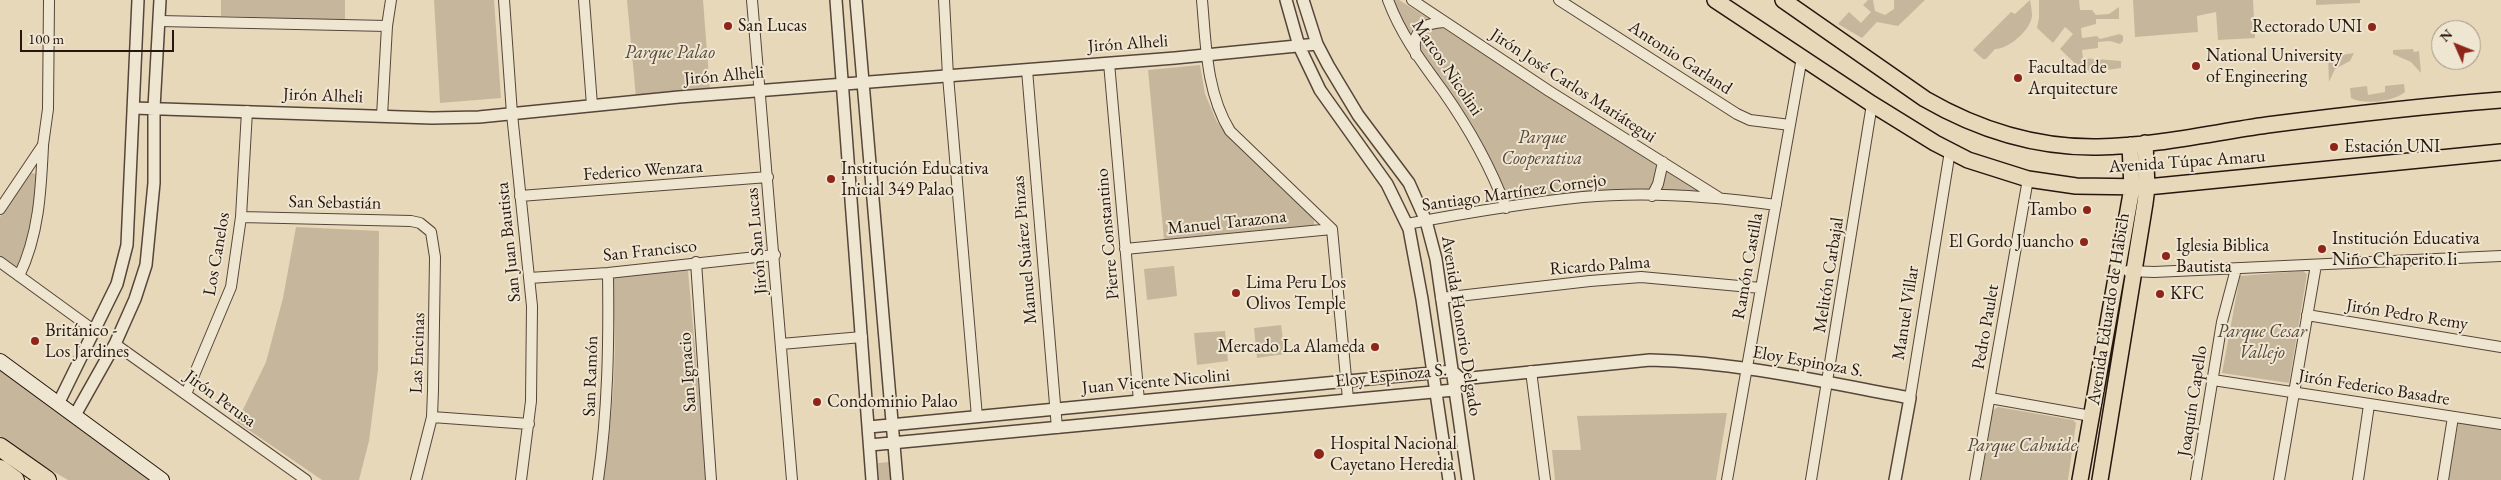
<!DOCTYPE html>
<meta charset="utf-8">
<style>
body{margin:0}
#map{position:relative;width:2501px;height:480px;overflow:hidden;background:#e7d8b9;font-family:"EB Garamond",serif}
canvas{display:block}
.north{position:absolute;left:2431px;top:20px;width:50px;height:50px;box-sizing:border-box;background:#efe6d2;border:1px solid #9f9384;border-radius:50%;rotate:314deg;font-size:14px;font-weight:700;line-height:20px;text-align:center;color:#26160f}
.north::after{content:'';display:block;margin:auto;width:18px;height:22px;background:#8f2418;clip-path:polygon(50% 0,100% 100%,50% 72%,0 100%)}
.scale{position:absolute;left:20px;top:30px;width:154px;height:22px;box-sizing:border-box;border:2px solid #26160f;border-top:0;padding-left:6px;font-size:15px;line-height:18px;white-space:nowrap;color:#26160f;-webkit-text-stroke:4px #efe6d2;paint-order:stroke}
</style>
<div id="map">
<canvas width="2501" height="480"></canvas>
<div class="north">N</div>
<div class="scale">100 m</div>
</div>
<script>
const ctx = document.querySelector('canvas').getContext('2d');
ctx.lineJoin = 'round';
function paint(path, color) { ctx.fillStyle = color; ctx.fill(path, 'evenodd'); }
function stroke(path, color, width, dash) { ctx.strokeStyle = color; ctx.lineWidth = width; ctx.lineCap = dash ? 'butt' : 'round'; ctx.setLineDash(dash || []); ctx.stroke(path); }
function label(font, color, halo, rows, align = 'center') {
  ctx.font = font + ' "EB Garamond",serif'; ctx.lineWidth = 4; ctx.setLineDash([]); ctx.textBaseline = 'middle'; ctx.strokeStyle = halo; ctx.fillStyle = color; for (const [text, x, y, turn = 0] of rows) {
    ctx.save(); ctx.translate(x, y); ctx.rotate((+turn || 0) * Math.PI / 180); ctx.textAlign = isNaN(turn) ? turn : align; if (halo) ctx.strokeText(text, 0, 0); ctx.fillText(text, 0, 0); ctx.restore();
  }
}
const green = new Path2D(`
 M221 0H345V20L221 16Z
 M434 0H494L501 98 440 103Z
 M627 0H703L710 91 636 98Z
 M1390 0H1399L1428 18 1413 28 1408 38Z
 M1868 0H1873L1875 11 1885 15 1894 9V0H1925L1898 26 1877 22 1862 38 1838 24 1849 12 1861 23 1871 12 1863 5Z
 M2030 0C2031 5 2032 11 2032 16 2030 32 2006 50 1995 49L1986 59H1983L1973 50 2011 12 2015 14Z
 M2039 0H2079L2080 10H2092L2096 15 2109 14 2119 7V19H2096V24L2081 28 2082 38 2097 36 2100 39 2120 34 2123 36V41L2120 44 2110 41 2098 42V48L2082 50 2083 58 2121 61V68L2085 73 2060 49 2073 34 2065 27 2053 43 2037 28 2039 18Z
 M2133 0H2253L2255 38 2218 40 2216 12 2197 16 2198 32 2135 37Z
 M2316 0H2360V3L2316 5Z
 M1433 27 1443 28 1657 163C1660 176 1655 184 1645 193L1513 202C1499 194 1496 170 1488 155 1469 119 1443 87 1418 54L1420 36Z
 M2413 49 2414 52 2419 51 2421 73 2411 62 2393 54V50Z
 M2354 53 2350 61 2335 69 2329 82 2328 57Z
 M1200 65 1205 94 1217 122 1314 219V225L1164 240 1148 70Z
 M2404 84 2405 92C2393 102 2364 105 2351 98L2350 88 2367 86 2368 95 2385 92V86Z
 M1667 169 1697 188 1694 193H1659Z
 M29 172 39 175 23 262 17 267H12L0 257V217Z
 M296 227 379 231 378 370 369 441 359 480H322L237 422 266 362 283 298Z
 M1174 266 1177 296 1147 300 1144 269Z
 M682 268 688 271 707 480H603C613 414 619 346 611 279L613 276Z
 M2303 271 2307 274 2289 383 2222 373 2240 276Z
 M1281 325 1285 354 1257 358 1254 328Z
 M1225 331 1228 361 1197 365 1194 333Z
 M0 368 152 480H68L25 455 0 436Z
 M1998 407 2073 420 2076 423 2068 480H1981L1993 410Z
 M1727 413 1716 480H1555L1552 450H1581L1577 416Z
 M2460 422 2501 430V480H2448L2458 425Z
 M890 462 891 480H879L878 463Z`);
const minor = new Path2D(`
 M504 0 512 114 532 306 531 401 521 480
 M584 0 592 105
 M752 0 792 480
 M944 0 948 76 977 417
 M1202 0C1206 44 1206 92 1230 131L1332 229 1348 399
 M1388 0C1401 35 1421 61 1443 91 1469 128 1490 165 1506 208
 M1412 0 1549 91 1718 197
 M1559 0 1737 114 1750 120 1790 125
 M160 21 387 26
 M1416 55C1411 32 1422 23 1444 22
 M1109 63 1139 401
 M1027 70 1057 428
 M382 116 387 26 391 0
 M520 196 768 177
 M1652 196 1658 184 1663 162
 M0 209 43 145 48 109 49 0
 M241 217 411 221 420 223 431 232 435 257 433 390 432 417 416 480
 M1407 224C1465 213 1524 203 1583 197 1646 191 1713 196 1776 205
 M1125 249 1332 229
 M0 262 95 331
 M696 262 711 480
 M2128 271 2154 272 2501 256
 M19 276C39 235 41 190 43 146
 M529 278 608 273 775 255
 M1441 298 1590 281 1641 277 1761 288
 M2307 315 2501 347
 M115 344 306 480
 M781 344 862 337
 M1531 371 1545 480
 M2213 380 2501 424
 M186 394 231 287 241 217 247 111
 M1910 398 1950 151
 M1990 398 2091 416
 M432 417 529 424
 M598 480C608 411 609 342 608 273
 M1727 480 1802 57
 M1811 480 1872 104
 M1975 480 2028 179
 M2196 480 2222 322 2236 269
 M2279 480 2316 265
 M2358 480 2369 405
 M2443 480 2453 417`);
const tertiary = new Path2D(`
 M836 0 872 480
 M856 0 897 480
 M1286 0 1299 46 1320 90 1387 184 1409 229 1422 299 1449 480
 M1303 0 1317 44 1328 65 1358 115 1409 183 1426 221 1436 259 1468 480
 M133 108 432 118 479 117 679 97 1175 58 1317 44
 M1461 379 1650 360C1737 362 1824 382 1910 398L1895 480
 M59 402 117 284 127 245 138 0
 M75 415 115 344 135 299 146 265 154 183V108L160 0
 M869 427 1452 371 1461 379
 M870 445 1454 390`);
const secondary = new Path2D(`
 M0 361 162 480`);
const primary = new Path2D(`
 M1715 0 1872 104 1935 143 1968 160 2028 179 2076 186 2147 187 2501 152
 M1783 0 1925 99C1977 129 2036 148 2098 147 2154 146 2211 133 2267 125 2345 115 2423 106 2501 100
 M2080 480 2132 188 2130 145
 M2100 480 2145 203 2147 187 2145 143`);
const motorway = new Path2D(`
 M0 447 47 480
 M0 469 15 480`);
const markers = [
 [728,26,5,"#8f2418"],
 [2372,27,5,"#8f2418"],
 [2196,66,5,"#8f2418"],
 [2018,78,5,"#8f2418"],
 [2334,147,5,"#8f2418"],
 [831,179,5,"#8f2418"],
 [2087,210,5,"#8f2418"],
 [2084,242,5,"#8f2418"],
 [2322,249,5,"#8f2418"],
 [2166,256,5,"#8f2418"],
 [1236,293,5,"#8f2418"],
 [2160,294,5,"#8f2418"],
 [35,341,5,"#8f2418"],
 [1375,347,5,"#8f2418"],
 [817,402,5,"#8f2418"],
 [1319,454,6,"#8f2418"]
];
const poiNames = [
 ["San Lucas",738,26],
 ["Rectorado UNI",2362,27,"right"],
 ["National University",2206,56],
 ["of Engineering",2206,77],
 ["Facultad de",2028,68],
 ["Arquitecture",2028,89],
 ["Estación UNI",2344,147],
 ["Institución Educativa",841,169],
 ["Inicial 349 Palao",841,190],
 ["Tambo",2077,210,"right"],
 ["Institución Educativa",2332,239],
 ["Niño Chaperito Ii",2332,260],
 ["El Gordo Juancho",2074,242,"right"],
 ["Iglesia Biblica",2176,246],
 ["Bautista",2176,267],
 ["Lima Peru Los",1246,283],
 ["Olivos Temple",1246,304],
 ["KFC",2170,294],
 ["Británico -",45,331],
 ["Los Jardines",45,352],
 ["Mercado La Alameda",1365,347,"right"],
 ["Condominio Palao",827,402],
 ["Hospital Nacional",1330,444],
 ["Cayetano Heredia",1330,465]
];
const streetNames = [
 ["Jirón Alheli",1128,44,-4],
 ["Antonio Garland",1680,58,33],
 ["Marcos Nicolini",1447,68,56],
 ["Jirón Alheli",724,76,-5],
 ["Jirón José Carlos Mariátegui",1573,86,33],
 ["Jirón Alheli",323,96,2],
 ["Avenida Túpac Amaru",2187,162,-4],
 ["Federico Wenzara",643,171,-4],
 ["Santiago Martínez Cornejo",1514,193,-8],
 ["San Sebastián",335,203,1],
 ["Manuel Tarazona",1227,223,-6],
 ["Pierre Constantino",1108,234,-95],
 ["Jirón San Lucas",757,241,-95],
 ["San Juan Bautista",509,242,-96],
 ["Manuel Suárez Pinzas",1025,250,-95],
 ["San Francisco",650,251,-6],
 ["Los Canelos",217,254,-80],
 ["Ricardo Palma",1600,266,-4],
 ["Ramón Castilla",1748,266,-80],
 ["Melitón Carbajal",1829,275,-81],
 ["Avenida Eduardo de Habich",2109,309,-81],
 ["Manuel Villar",1906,313,-81],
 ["Jirón Pedro Remy",2407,315,9],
 ["Avenida Honorio Delgado",1461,326,81],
 ["Pedro Paulet",1986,327,-80],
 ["Las Encinas",418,353,-88],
 ["Eloy Espinoza S.",1808,362,10],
 ["San Ignacio",688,372,-94],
 ["San Ramón",591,376,-88],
 ["Eloy Espinoza S.",1391,376,-6],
 ["Juan Vicente Nicolini",1156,382,-5],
 ["Jirón Federico Basadre",2374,388,9],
 ["Jirón Perusa",220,399,36],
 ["Joaquín Capello",2193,401,-81]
];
const parkNames = [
 ["Parque Palao",670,53],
 ["Parque",1542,138],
 ["Cooperativa",1542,159],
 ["Parque Cesar",2262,332],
 ["Vallejo",2262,353],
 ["Parque Cahuide",2022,446]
];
paint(green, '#c6b79c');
stroke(minor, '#56463a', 12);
stroke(tertiary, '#56463a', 14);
stroke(secondary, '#26160f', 16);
stroke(primary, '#26160f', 18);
stroke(motorway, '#26160f', 20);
stroke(minor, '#efe6d2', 10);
stroke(tertiary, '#efe6d2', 11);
stroke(secondary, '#efe6d2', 14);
stroke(primary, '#e7d8b9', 15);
stroke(motorway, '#e7d8b9', 18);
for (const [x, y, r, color] of markers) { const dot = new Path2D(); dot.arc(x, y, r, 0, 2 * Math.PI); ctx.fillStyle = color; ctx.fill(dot); stroke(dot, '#efe6d2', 2); }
label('18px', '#26160f', '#efe6d2', poiNames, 'left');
label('18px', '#26160f', '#efe6d2', streetNames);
label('italic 18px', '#564639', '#efe6d2', parkNames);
</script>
